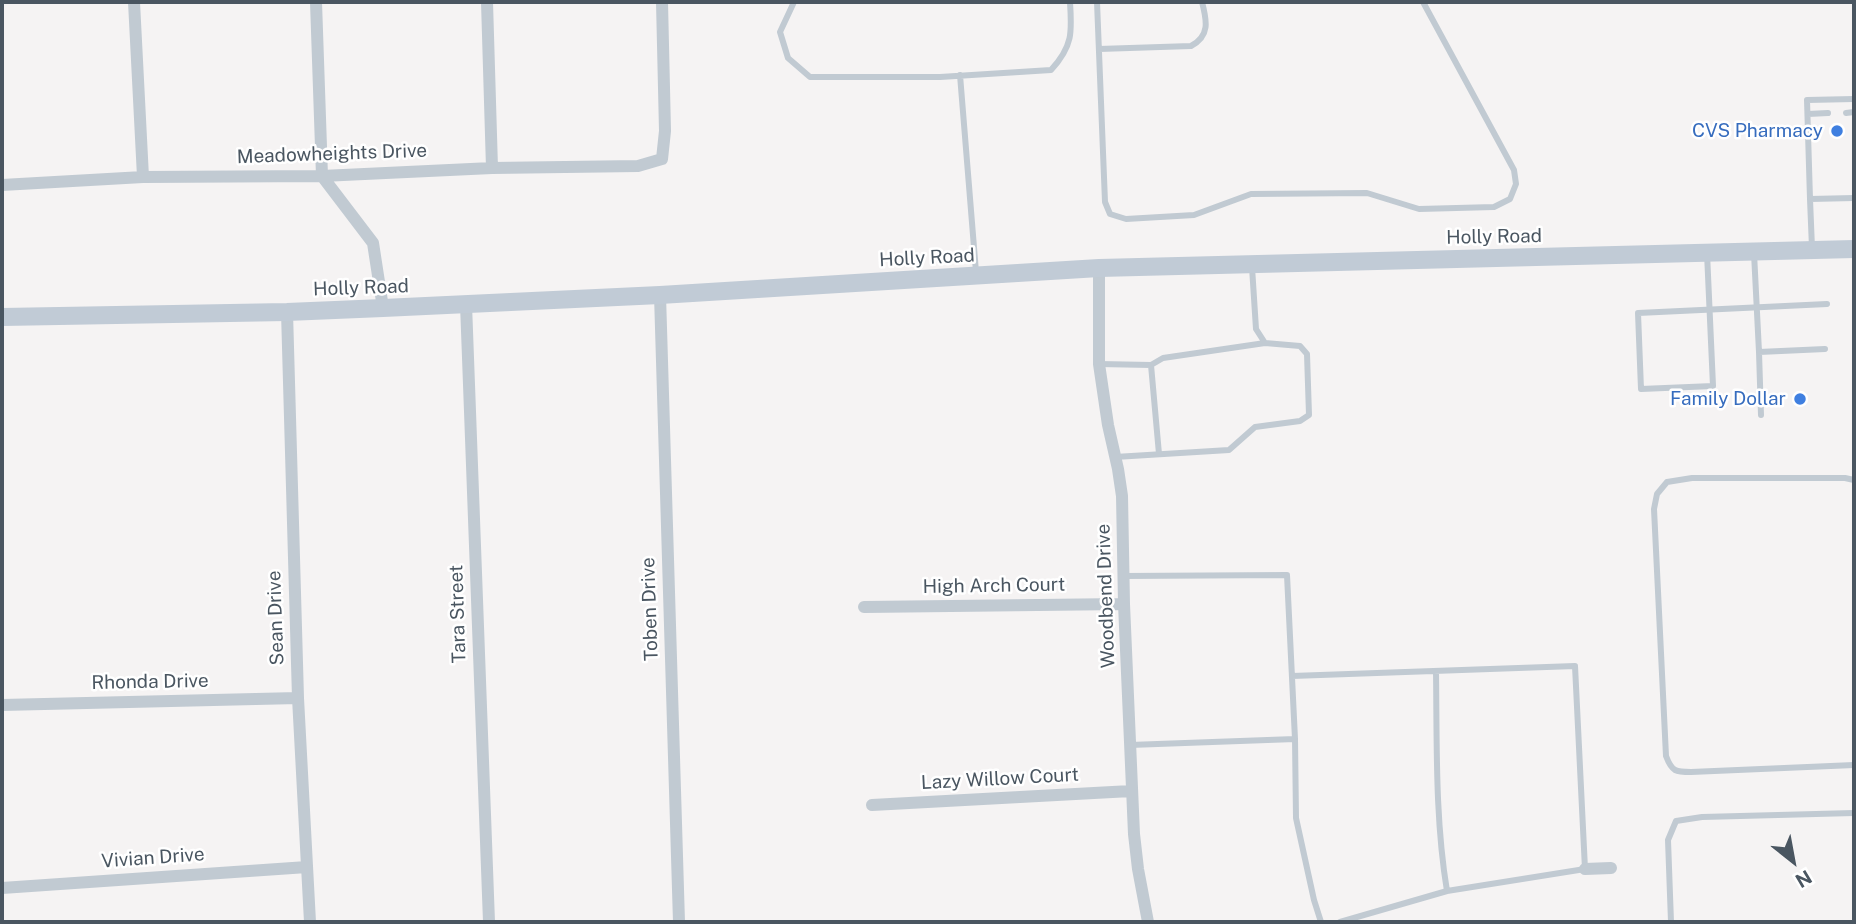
<!DOCTYPE html>
<style>
body{margin:0}
#map{position:relative;width:1856px;height:924px;overflow:hidden;background:#f5f3f3;font-family:"Public Sans",sans-serif}
canvas{display:block}
.frame{position:absolute;inset:0;border:4px solid #4a5661;pointer-events:none}
.north{position:absolute;left:1758px;top:826px;width:70px;height:70px;-webkit-text-stroke:5px #fff;paint-order:stroke;rotate:149deg;font-size:19px;font-weight:700;line-height:28px;text-align:center;color:#4a5661}
.north::after{content:'';display:block;margin:auto;width:24px;height:32px;background:#4a5661;clip-path:polygon(50% 0,100% 100%,50% 72%,0 100%)}
</style>
<div id="map">
<canvas width="1856" height="924"></canvas>
<div class="frame"></div>
<div class="north">N</div>
</div>
<script>
const ctx = document.querySelector('canvas').getContext('2d');
ctx.lineJoin = 'round';
function stroke(path, color, width, dash) { ctx.strokeStyle = color; ctx.lineWidth = width; ctx.lineCap = dash ? 'butt' : 'round'; ctx.setLineDash(dash || []); ctx.stroke(path); }
function label(font, color, halo, rows, align = 'center') {
  ctx.font = font + ' "Public Sans",sans-serif'; ctx.lineWidth = 5; ctx.setLineDash([]); ctx.textBaseline = 'middle'; ctx.strokeStyle = halo; ctx.fillStyle = color; for (const [text, x, y, turn = 0] of rows) {
    ctx.save(); ctx.translate(x, y); ctx.rotate((+turn || 0) * Math.PI / 180); ctx.textAlign = isNaN(turn) ? turn : align; if (halo) ctx.strokeText(text, 0, 0); ctx.fillText(text, 0, 0); ctx.restore();
  }
}
const lane = new Path2D(`
 M794 2 780 32 788 58 810 77H940L1051 70C1073 46 1072 32 1070 2
 M1097 2 1105 202 1110 214 1126 219 1194 215 1251 194 1367 193 1419 209 1494 207 1510 199 1516 184 1514 170 1423 2
 M1099 49 1191 46C1210 36 1207 21 1202 2
 M960 75 976 272
 M1846 113 1854 112
 M1808 114 1828 113
 M1810 199 1807 100 1854 99
 M1812 248 1810 199 1854 198
 M1707 253 1713 386 1641 389 1638 313 1827 304
 M1754 253 1759 352 1825 349
 M1759 352 1761 415
 M1099 364 1151 365
 M1159 454 1151 365 1163 358 1265 343
 M1115 457 1229 450 1255 427 1300 421 1309 415 1307 354 1300 346 1265 343 1256 329 1252 267
 M1854 480 1845 478H1692L1667 482 1657 494 1654 509 1666 756C1672 772 1676 772 1691 772L1854 765
 M1124 576 1287 575 1295 739 1130 745
 M1436 671C1437 744 1435 819 1447 891
 M1292 676 1575 666 1585 869 1447 891 1340 922
 M1295 739 1296 818 1314 900 1321 922
 M1671 922 1668 840 1676 821 1702 817 1854 813`);
const street = new Path2D(`
 M134 2 143 177
 M316 2 322 176 373 243 383 308
 M487 2 492 168
 M2 185 143 177 322 176 492 168 638 166 662 159 665 131 662 2
 M1099 268V364L1108 425 1118 469 1122 496 1124 604 1134 834 1138 869 1148 922
 M660 295 679 922
 M466 304 489 922
 M287 312 298 698 310 922
 M864 607 1124 604
 M2 705 298 698
 M872 805 1131 791
 M1585 869 1611 868
 M2 888 307 867`);
const secondary = new Path2D(`
 M2 317 287 312 383 308 660 295 1099 268 1854 249`);
const markers = [
 [1837,131,7,"#3f7fe0"],
 [1800,399,7,"#3f7fe0"]
];
const shopNames = [
 ["CVS Pharmacy",1823,131],
 ["Family Dollar",1786,399]
];
const streetNames = [
 ["Meadowheights Drive",332,154,-2],
 ["Holly Road",1494,237,-1],
 ["Holly Road",927,258,-3],
 ["Holly Road",361,288,-2],
 ["High Arch Court",994,586,-1],
 ["Woodbend Drive",1106,596,-92],
 ["Toben Drive",650,609,-92],
 ["Tara Street",458,614,-92],
 ["Sean Drive",276,618,-92],
 ["Rhonda Drive",150,682,-1],
 ["Lazy Willow Court",1000,779,-3],
 ["Vivian Drive",153,858,-4]
];
stroke(lane, '#c1cad2', 6);
stroke(street, '#c1cad2', 12);
stroke(secondary, '#c1cbd6', 18);
for (const [x, y, r, color] of markers) { const dot = new Path2D(); dot.arc(x, y, r, 0, 2 * Math.PI); ctx.fillStyle = color; ctx.fill(dot); stroke(dot, '#fff', 2.5); }
label('19px', '#366cbe', '#fff', shopNames, 'right');
label('19px', '#4a5661', '#fff', streetNames);
</script>
